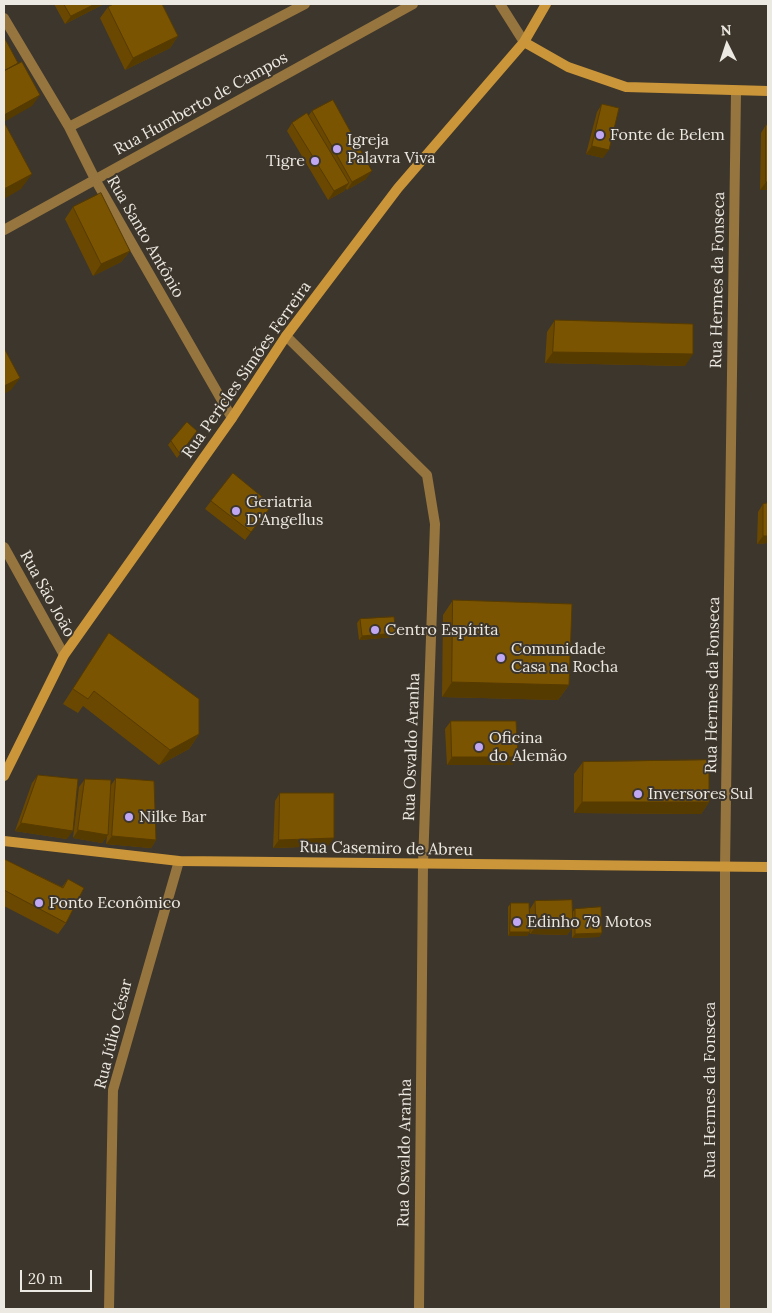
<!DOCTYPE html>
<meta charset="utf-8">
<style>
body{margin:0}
#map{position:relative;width:772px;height:1313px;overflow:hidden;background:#3d362c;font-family:Lora,serif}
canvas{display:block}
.frame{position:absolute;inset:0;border:5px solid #ece8e2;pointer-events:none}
.north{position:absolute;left:702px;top:20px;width:50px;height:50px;-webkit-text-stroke:4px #3d362c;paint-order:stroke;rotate:356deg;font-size:14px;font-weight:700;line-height:20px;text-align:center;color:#ece8e2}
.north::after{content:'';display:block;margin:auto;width:18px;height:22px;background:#ece8e2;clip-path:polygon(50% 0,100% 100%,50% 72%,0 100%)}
.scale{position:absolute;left:20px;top:1270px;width:72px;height:22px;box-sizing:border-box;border:2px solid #ece8e2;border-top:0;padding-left:6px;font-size:15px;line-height:18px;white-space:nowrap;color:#ece8e2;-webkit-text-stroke:4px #3d362c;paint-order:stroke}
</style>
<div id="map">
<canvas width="772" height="1313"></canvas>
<div class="frame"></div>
<div class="north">N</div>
<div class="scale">20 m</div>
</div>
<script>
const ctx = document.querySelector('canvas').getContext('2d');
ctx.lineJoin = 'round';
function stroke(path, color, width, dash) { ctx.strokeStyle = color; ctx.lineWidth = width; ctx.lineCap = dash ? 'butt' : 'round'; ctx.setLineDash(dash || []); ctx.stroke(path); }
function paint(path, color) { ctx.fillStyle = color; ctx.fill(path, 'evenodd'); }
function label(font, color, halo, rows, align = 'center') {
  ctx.font = font + ' Lora,serif'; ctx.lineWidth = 4; ctx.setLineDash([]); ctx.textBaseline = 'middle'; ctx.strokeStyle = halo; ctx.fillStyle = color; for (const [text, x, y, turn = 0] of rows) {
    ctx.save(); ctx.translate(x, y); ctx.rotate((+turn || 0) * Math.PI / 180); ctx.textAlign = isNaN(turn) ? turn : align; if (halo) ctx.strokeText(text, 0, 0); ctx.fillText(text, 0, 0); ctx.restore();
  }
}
const street = new Path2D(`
 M500 4 524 42
 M4 18 69 127 96 181 232 418
 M69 127 305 4
 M4 230 413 4
 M286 336 427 475 435 524 423 864 419 1309
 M4 547 64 655
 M109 1309 113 1090 179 861
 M725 1309V867L736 92`);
const secondary = new Path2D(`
 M524 42 568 67 626 87 768 91
 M4 776 64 655 232 418 286 336 398 188 524 42 546 4
 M4 841 179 861 768 867`);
const wall = new Path2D(`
 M54 4H104L65 24Z
 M108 7 178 36 170 48 125 70 100 18Z
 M602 104 603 158 586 154 597 112Z
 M312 111 366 179 347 190 346 188 344 191 328 200 287 131 292 123 309 115Z
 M766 125H768V190H760L761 133Z
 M73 207 130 251 121 262 93 276 65 219Z
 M555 320 685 366 545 363 547 332Z
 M197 431 177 458 168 445 171 441Z
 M211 501 272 505 245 540 205 509Z
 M763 504 768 543 757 544 758 512Z
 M453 600 569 685 558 700 442 697 443 615Z
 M360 619 396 633 393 637 359 640 357 623Z
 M109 633 199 734 189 749 159 765 83 706 78 713 63 704 99 648Z
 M451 721 518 757 512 765H447L445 729Z
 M583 762 709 802 701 814 574 813V774Z
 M38 775 67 839 15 831 32 783Z
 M116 778 156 840 151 848 106 844 107 836 102 843 73 838 79 787 85 779 111 785Z
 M280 793 328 846 273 848 275 801Z
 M4 859 62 887 68 879 66 923 58 934 4 906Z
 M535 901 572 913 575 909 602 933 599 937 572 938V928L567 935 530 934V909Z
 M511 903 530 932 527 936H508V907Z`);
const shadedWall = new Path2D(`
 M95 4H104L65 24 71 16Z
 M178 36 170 48 125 70 133 58Z
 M40 95 32 106 4 122V115Z
 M592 146 609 150 603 158 586 154Z
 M372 171 366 179 347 190 352 182Z
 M32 174 21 189 4 199V189Z
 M766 182H768V190H760Z
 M349 183 344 191 328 200 334 191Z
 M130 251 121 262 93 276 101 264Z
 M553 352 693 354 685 366 545 363Z
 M20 378 11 390 4 394V386Z
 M272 505 267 513 245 540 251 532Z
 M763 536H768V543L757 544Z
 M396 633 393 637 359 640 362 636Z
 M452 682 569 685 558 700 442 697Z
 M199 734 189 749 159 765 170 750Z
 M452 757H518L512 765H447Z
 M582 802H709L701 814 574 813Z
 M21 823 73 831 67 839 15 831Z
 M78 830 108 835 102 843 73 838Z
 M112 836 156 840 151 848 106 844Z
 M334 838 328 846 273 848 279 840Z
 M536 926 573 927 567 935 530 934Z
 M510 932H530L527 936H508Z
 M602 933 599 937 572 938 575 934Z`);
const building = new Path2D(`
 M64 4H95L71 16Z
 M114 4H162L178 36 133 58 108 7Z
 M4 37 18 63 4 71Z
 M22 62 40 95 4 115V71Z
 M333 100 372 171 352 182 312 111Z
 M602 104 619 108 609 150 592 146Z
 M307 113 349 183 334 191 292 123Z
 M4 122 32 174 4 189Z
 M766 125H768V182H766Z
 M101 193 130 251 101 264 73 207Z
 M555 320 693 324V354L553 352Z
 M4 348 20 378 4 386Z
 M187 422 197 431 180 454 171 441Z
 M233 473 272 505 251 532 211 501Z
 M768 503V536H763V504Z
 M453 600 572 604 569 685 452 682Z
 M394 617 396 633 362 636 360 619Z
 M109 633 199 699V734L170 750 94 691 88 699 73 689Z
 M451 721H516L518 757H452Z
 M709 760V802H582L583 762Z
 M38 775 78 779 73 831 21 823Z
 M116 778 154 781 156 840 112 836Z
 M85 779 111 780 108 835 78 830Z
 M280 793H334V838L279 840Z
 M4 859 63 888 68 879 84 888 66 923 4 890Z
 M572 900 573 927 536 926 535 901Z
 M511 903H529L530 932H510Z
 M601 907 602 933 575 934V909Z`);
const markers = [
 [600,135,5,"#c0a8f4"],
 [337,149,5,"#c0a8f4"],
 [315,161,5,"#c0a8f4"],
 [236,511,5,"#c0a8f4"],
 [375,630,5,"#c0a8f4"],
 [501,658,5,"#c0a8f4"],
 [479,747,5,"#c0a8f4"],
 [638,794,5,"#c0a8f4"],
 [129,817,5,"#c0a8f4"],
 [39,903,5,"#c0a8f4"],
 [517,922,5,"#c0a8f4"]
];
const streetNames = [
 ["Rua Humberto de Campos",201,104,-29],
 ["Rua Santo Antônio",145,237,60],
 ["Rua Hermes da Fonseca",718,280,-89],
 ["Rua Pericles Simões Ferreira",247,370,-55],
 ["Rua São João",47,594,61],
 ["Rua Hermes da Fonseca",713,685,-89],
 ["Rua Osvaldo Aranha",412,747,-88],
 ["Rua Casemiro de Abreu",386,849,1],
 ["Rua Júlio César",114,1034,-76],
 ["Rua Hermes da Fonseca",710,1090,-90],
 ["Rua Osvaldo Aranha",405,1153,-89]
];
const poiNames = [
 ["Fonte de Belem",610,135],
 ["Igreja",347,140],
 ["Palavra Viva",347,158],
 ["Tigre",305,161,"right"],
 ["Geriatria",246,502],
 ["D'Angellus",246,520],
 ["Centro Espírita",385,630],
 ["Comunidade",511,649],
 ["Casa na Rocha",511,667],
 ["Oficina",489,738],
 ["do Alemão",489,756],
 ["Inversores Sul",648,794],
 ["Nilke Bar",139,817],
 ["Ponto Econômico",49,903],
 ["Edinho 79 Motos",527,922]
];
stroke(street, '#96753f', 10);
stroke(secondary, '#cb9639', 10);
paint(wall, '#6a4802');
paint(shadedWall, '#563b01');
paint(building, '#7b5402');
stroke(building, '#563b01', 1);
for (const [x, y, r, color] of markers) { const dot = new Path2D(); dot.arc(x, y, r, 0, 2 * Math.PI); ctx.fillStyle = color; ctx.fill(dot); stroke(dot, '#3d362c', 2); }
label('16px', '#ece8e2', '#3d362c', streetNames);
label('16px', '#ece8e2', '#3d362c', poiNames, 'left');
</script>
